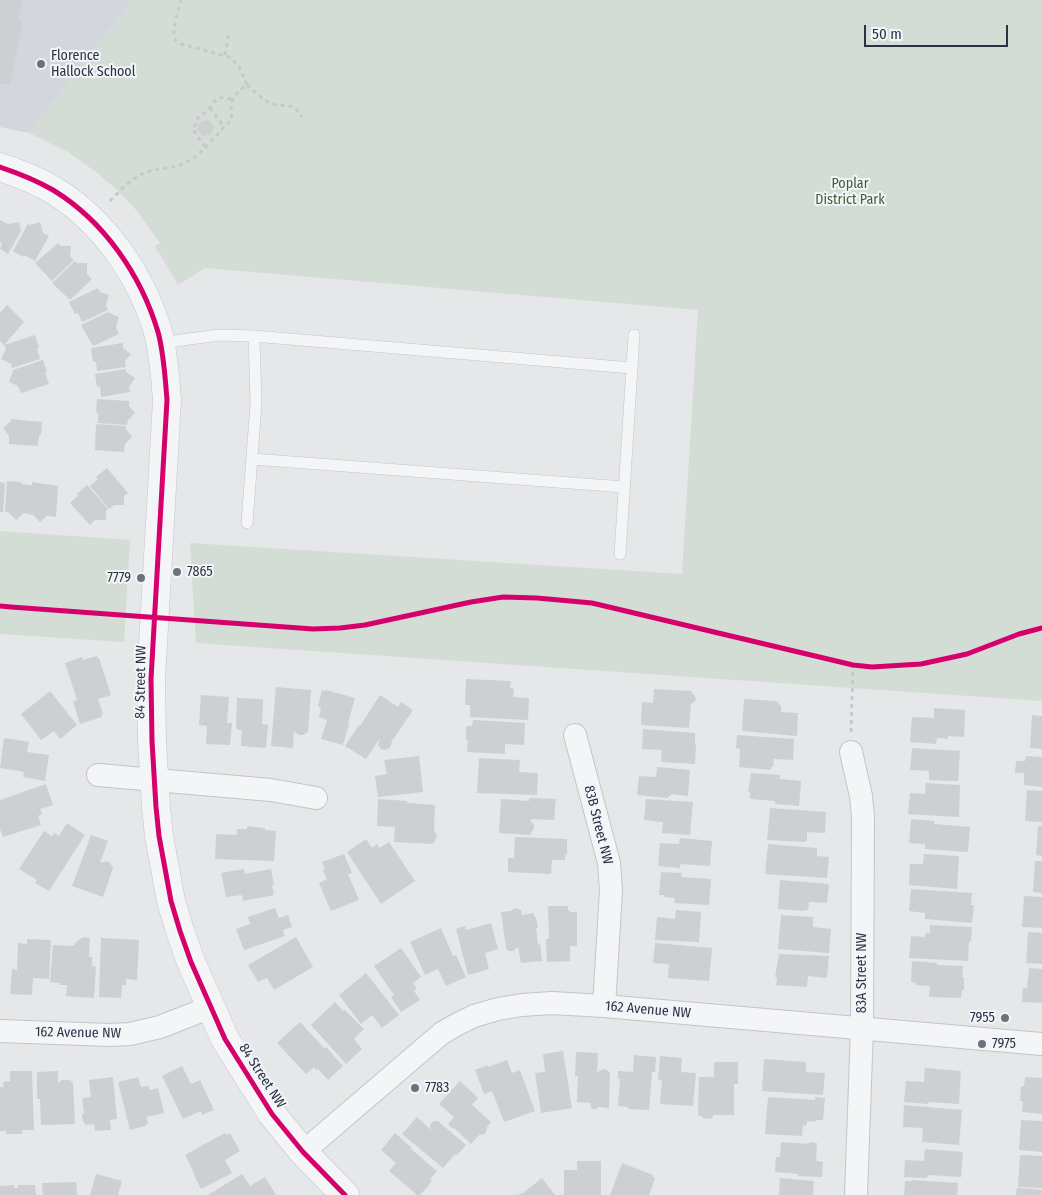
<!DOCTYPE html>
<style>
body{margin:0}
#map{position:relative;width:1042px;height:1195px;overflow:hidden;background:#e5e7e9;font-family:"Fira Sans Condensed",sans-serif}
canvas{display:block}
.scale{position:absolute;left:864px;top:25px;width:144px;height:22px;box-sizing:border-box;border:2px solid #2a3244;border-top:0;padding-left:6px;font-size:15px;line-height:18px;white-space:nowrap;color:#2a3244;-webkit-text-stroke:4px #f3f5f8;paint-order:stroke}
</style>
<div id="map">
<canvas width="1042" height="1195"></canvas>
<div class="scale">50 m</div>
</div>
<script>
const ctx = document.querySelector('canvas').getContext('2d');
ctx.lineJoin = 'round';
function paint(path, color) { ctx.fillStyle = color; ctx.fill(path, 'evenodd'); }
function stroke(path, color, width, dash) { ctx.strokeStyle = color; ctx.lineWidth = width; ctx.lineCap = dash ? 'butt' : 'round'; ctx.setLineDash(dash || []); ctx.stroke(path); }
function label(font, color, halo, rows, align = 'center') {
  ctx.font = font + ' "Fira Sans Condensed",sans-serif'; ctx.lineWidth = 4; ctx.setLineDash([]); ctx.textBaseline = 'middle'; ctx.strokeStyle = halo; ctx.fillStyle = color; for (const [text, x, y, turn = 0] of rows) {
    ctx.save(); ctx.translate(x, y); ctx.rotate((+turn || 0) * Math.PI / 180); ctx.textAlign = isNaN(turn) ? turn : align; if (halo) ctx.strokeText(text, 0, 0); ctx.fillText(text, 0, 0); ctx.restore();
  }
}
const built = new Path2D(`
 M0 0H132L29 133 0 127Z`);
const green = new Path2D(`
 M132 0H1042V701L196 643 190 543 682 574 698 310 205 268 178 285 155 246 160 243 137 211 116 189 96 172 68 152 29 133Z
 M0 531 130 540 124 642 0 634Z`);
const building = new Path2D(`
 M0 0H22L18 20 23 21 10 85 0 83Z
 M208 120 214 126 211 134 203 136 197 129 200 122Z
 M0 220 8 224 19 222 21 231 8 254 0 249 2 243 0 242Z
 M40 222 43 233 49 236 35 261 24 255 23 257 13 251 28 224 30 225Z
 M58 243 60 246H71L70 257 74 260 52 281 35 263Z
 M75 261 77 263H87V274L92 279 70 300 52 283Z
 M98 288 100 292 109 295 106 305 108 310 82 322 78 313 75 314 69 302Z
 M7 305 24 322 4 345 0 341V313Z
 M108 312 109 313 119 317 116 327 119 334 93 346 81 325Z
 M35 335 39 348 37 349 40 359 12 368 11 364 1 359 6 349 4 345Z
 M123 343V348L131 354 125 361 126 367 97 371 96 362H93L91 348Z
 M43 360 47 372 45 373 49 384 21 393 18 386 9 382 13 371V370Z
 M126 369V372L135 378 129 387 130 392 101 397 100 386 97 387 95 374Z
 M97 399 129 401V406L135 413 128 420 127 425 98 423V413L96 412Z
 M11 419 42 422 41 435H39L38 446 9 444V436L3 428 11 421Z
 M96 424 126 426V429L132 437 125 444 124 452 95 450Z
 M107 468 128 493 124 496V505H114L109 509 90 486 98 479 96 477Z
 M7 481 21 482V484L32 485V482L58 486 56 517 47 516 40 522 33 515 24 513 16 520 8 512H5Z
 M0 482 5 483 3 512H0Z
 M87 485 108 509 106 511V520H95L90 525 70 503 78 496 77 494Z
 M97 656 98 659 99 658 111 695 98 699 103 714 101 715 102 717 80 724 73 701 77 700 65 663 82 657 83 660Z
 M466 679 511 681 510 688 514 689 513 697 529 698 528 720 470 717V705H465Z
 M276 687 311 690 308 732 303 735H299L294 731 293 748 271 746Z
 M654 689 692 691V693L695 696 696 700 694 702 691 704 689 728 641 725 642 702 653 703Z
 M322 690 326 691V690L355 698 348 723 349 724 343 745 321 739 327 720 319 717 321 708 318 706Z
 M50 691 77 725 60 739 54 731 41 740 21 714Z
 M201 695 229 697 227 723H232L230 745 206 744 207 726 199 725Z
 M380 695 398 707 401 702 413 710 392 741 390 748 385 750 381 749 378 745 380 738 366 759 345 746 359 725 360 726Z
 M237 698 263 699 262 724 268 725 266 748 241 746 242 730H237V727H236Z
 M744 699 776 701 781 706V712L798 713 797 736 742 731Z
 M934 708 965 710 964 737 948 736V739L937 738 936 744 910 742 912 717 934 718Z
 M1032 715 1042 716V749L1030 748Z
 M473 720 525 723 524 745 505 744V754L467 752 468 740H466V726H472Z
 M643 729 695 733V744H696L695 764 661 762 662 750 642 749Z
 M737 735 794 739 793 760 774 759 773 767H771V770L739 767 740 749 736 748Z
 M4 738 29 742 27 752 49 755 45 781 23 777 24 772 0 768Z
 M912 748 960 751 958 781 929 780V771L910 770Z
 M419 756 423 792 378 797 375 776 387 774 384 760Z
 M1026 756 1042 757V787L1024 785V773H1015L1016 761H1025Z
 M479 758 520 760 519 772 538 773 537 795 477 793Z
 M657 767 690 770 688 796 671 794V796H668V798L637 795 639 776 656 777Z
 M751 773 780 775V779L801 781 799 806 775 804V801L750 799V792H748Z
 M926 783 960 785 959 817 908 814 910 793 925 794Z
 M46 784 53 805 40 809 42 814 38 816 41 825 3 837 0 829V800Z
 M1027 790 1042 791V822L1025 821Z
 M529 798 556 799 554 820 531 819V822L534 824V828L530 835 499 833 501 799 529 801Z
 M378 799 407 801V803L435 805 434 830 436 834 437 837 433 844 394 842 395 827 377 826Z
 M646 799 693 802 690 835 662 833 663 822 644 820Z
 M770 808 826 812 825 833 807 832V841H805V842L767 840Z
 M911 819 934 821V824L970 827 968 852 925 849V844L909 843Z
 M67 823 85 835 49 891 35 883 37 880 19 869 44 831 52 836 54 833 59 836Z
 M247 826 265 828V830L276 831 274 861 215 859 216 834 237 835V829H247Z
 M1038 826H1042V856L1036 855Z
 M91 835 108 841 100 863 107 861 110 863 113 868 103 897 72 886Z
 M515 837 567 839V855L565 854V860H552L551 874 508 872V858H514Z
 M680 838 712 841 710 866 680 864V868L658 866 660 843 679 844Z
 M366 839 372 848 377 844 379 848 389 842 415 881 381 904 347 852Z
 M768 844 817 848V856L829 857 827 878 765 874Z
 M344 854 352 873 348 874 359 900 331 911 319 883 327 879 323 870 325 869 322 862Z
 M924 854 959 856 957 889 909 885 910 864H923Z
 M1035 861H1042V893L1033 892Z
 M244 869 245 874 271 869 274 885H272L274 895 243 901 242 895 226 897 221 873Z
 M661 872 682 873 681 877 711 879 709 905 674 903 675 898 664 897V895H659Z
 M780 880 829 884 827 903 809 902 808 910H804V911L778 909Z
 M911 889 972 893 971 905H974L972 923 925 919V913L909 911Z
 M1024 896 1042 897V928L1022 927Z
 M548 906H568V911L570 910V912H577V946H570V961L547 962 546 939H549Z
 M275 908 279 918 288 915 292 927 283 930 285 936 244 950 236 929 250 924 248 917Z
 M515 908 521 910 522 915 534 913V917H536L538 928H536L538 945 540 944 542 961 521 963 518 947 513 951H508L506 948 501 912 511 911Z
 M676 910 701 912 699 942 655 940 657 917 675 919Z
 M781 915 813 917V927L831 929 829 953 778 949Z
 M491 923 498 949 485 953 489 969 468 975 456 929 465 926 466 930Z
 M930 925 972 927 971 942H969L968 961 909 958 911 936 925 937 926 933H930Z
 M441 928 453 956 456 955 466 977 446 986 438 969 425 975 410 942Z
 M1028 932 1042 933V964L1026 963Z
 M84 937 90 938 89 957H92V966L96 967 94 998 66 996 67 985H59L60 983 50 982 53 945 73 946 78 940Z
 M296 937 313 967 274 990 267 978 258 982 248 965Z
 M101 938 139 940 137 980 126 979V985H122L121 998 99 997Z
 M27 939 51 940 49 979 33 978 32 995 10 994 12 969 17 970 18 943 27 944Z
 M655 943 712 948 709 981 668 978 669 964 653 963Z
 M401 948 421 977 413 983 417 989 414 991 420 1000 401 1012 391 997 394 995 374 966Z
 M779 954 829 956 827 978 808 976 807 987 776 985 777 978 775 977Z
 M912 961 937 963V965L963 966 962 977H964V990H962L961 998 929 997 930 986 916 985V983L911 982Z
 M1029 968 1042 969V1003L1022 1002 1023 988H1027Z
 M366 973 399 1015 382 1028 372 1015 361 1024 339 995Z
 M335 1002 343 1011 345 1010 364 1029 354 1039 362 1049 346 1064 311 1025Z
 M300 1022 324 1048 326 1047 343 1066 328 1080 318 1069 316 1070 314 1067 306 1074 277 1043Z
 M563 1051 572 1108 541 1113 535 1073 545 1072 543 1054Z
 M576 1052 598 1053 597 1073 599 1071 604 1069 607 1070 610 1073 609 1108 599 1107 595 1110 591 1108 590 1103 577 1102 578 1076H575Z
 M634 1055 656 1057 655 1072H652L649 1110 628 1109V1107L618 1106 620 1079H618V1071L633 1072Z
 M660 1056 682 1058 681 1072 696 1073 693 1106 660 1104 662 1080H658Z
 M764 1059 806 1062V1072L825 1073 823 1095 762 1091Z
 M507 1060 512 1073 520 1070 535 1111 504 1122 492 1091 484 1094 475 1070 488 1065V1067Z
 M714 1062H738V1084H734V1115H714L712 1118 706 1119 698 1115 699 1077H714Z
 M182 1066 191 1084 200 1080 214 1110 202 1115 201 1111 183 1119 162 1076Z
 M925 1068 961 1071 959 1104 928 1102V1104L904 1102 906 1081 924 1082Z
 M10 1071H32L34 1130H22V1134H6V1131H0V1087H4L3 1082 10 1081Z
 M58 1071V1083L62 1080H70L73 1083 75 1124 41 1125 40 1099H37V1072Z
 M113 1077 117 1119 110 1120 111 1130 95 1131 94 1124 85 1125 84 1122H83L82 1114 84 1113 82 1098 91 1097 89 1080Z
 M138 1077 141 1087 148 1086 150 1090 158 1088 164 1113 146 1117 148 1123 145 1126 130 1130 118 1082Z
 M1025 1077 1042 1078V1114L1022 1112 1023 1101H1020L1021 1086H1024Z
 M460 1081 478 1098 472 1105 491 1122 487 1127V1129L485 1134 479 1135 471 1144 454 1128 453 1129 448 1124 454 1117 439 1104Z
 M768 1097 815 1100V1097L825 1098 823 1120H816L815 1122 807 1121 806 1126 803 1125 802 1136 765 1134Z
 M904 1105 962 1110 959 1145 922 1142 923 1128 903 1127Z
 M417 1117 431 1130 430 1126 432 1122 436 1121H438L466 1145 457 1155 455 1154 443 1168 402 1134Z
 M1021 1120 1042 1121V1152L1019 1150Z
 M225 1133 226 1135 230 1133 240 1151 225 1160 232 1173 201 1189 194 1175H195L185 1155Z
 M395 1133 412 1148 411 1149 437 1171 430 1180 432 1181 420 1195H417L389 1171 396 1163 381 1150Z
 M781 1142 809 1144V1142L817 1143 816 1161 823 1162 822 1177 798 1176 799 1174 775 1172 776 1157H780Z
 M925 1149 963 1152 961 1177 928 1175 927 1178 904 1177 905 1160 924 1161Z
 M1020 1155 1042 1156V1188L1018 1187Z
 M577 1161H601V1195H564V1170H577Z
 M622 1163 653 1175 652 1176 655 1178 649 1195H610Z
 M96 1174 122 1181 118 1195H90Z
 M242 1174 250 1186 265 1177 276 1195H208Z
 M542 1178 555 1195H518L521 1193 522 1194Z
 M780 1178 814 1181 813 1195H779Z
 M912 1180 958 1183 957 1195H904L905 1181H912Z
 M76 1182 77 1195H43L42 1183Z
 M14 1185V1188H18V1185H35L36 1195H0V1186Z
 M1017 1188 1042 1190V1195H1016Z`);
const path = new Path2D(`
 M225 55 229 33
 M247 85C254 91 262 99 270 103 284 109 293 100 302 117
 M210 108 224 127
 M205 147 193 130 199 116C210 113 211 101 219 98 223 97 229 99 233 99
 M110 201C121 190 133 176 150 171 162 168 175 168 187 162 202 154 219 132 232 119 229 103 233 94 247 85L239 66 229 57 181 44C178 42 176 42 175 39 171 30 179 9 181 0
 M851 732 853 665`);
const service = new Path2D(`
 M160 343 219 335 254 336 632 368 634 335
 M252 459 624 487
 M247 523 256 404 254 336
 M620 554 632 368`);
const minor = new Path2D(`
 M575 735 609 863 611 891 604 1006
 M851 752 861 796 863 817 862 1028 856 1195
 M98 775 271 790 316 798
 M0 1031 110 1035 130 1034 160 1027 211 1007
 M303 1152 442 1033 456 1025 474 1016 498 1009 522 1005 552 1003 604 1006 1042 1044`);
const tertiary = new Path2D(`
 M0 167C18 173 36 180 53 190 104 221 141 275 158 332 164 354 165 377 167 400L151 679 152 741 156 807 159 836 171 901 180 931 191 962 225 1039 272 1114 303 1152 345 1195`);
const cycleway = new Path2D(`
 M0 167C18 173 36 180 53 190 104 221 141 275 158 332 164 354 165 377 167 400L151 679 152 741 156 807 159 836 171 901 180 931 191 962 225 1039 272 1114 303 1152 345 1195
 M0 606 11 607 313 629 340 628 365 625 471 602 503 597 537 598 592 603 853 665 872 667 921 664 967 654 1019 634 1042 628`);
const markers = [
 [41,64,5,"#6b717e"],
 [177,572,5,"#6b717e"],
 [141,578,5,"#6b717e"],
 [1005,1018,5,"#6b717e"],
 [982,1044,5,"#6b717e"],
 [415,1088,5,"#6b717e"]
];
const poiNames = [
 ["Florence",51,56],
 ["Hallock School",51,72],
 ["7865",187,572],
 ["7779",131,578,"right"],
 ["7955",995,1018,"right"],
 ["7975",992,1044],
 ["7783",425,1088]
];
const parkNames = [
 ["Poplar",850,184],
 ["District Park",850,200]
];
const streetNames = [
 ["84 Street NW",141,682,-89],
 ["83B Street NW",598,825,76],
 ["83A Street NW",862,973,-90],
 ["162 Avenue NW",648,1010,5],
 ["162 Avenue NW",78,1033,1],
 ["84 Street NW",262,1076,57]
];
paint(built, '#d3d6dc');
paint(green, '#d4ddd5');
paint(building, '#cdcfd2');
stroke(service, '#c3c5c7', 12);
stroke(minor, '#c3c5c7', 24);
stroke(tertiary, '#c3c5c7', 29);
stroke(path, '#c6c8cc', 3, [4, 4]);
stroke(service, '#f4f5f6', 11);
stroke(minor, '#f4f5f6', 22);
stroke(tertiary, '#f4f5f6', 28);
stroke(cycleway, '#d6006c', 5);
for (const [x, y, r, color] of markers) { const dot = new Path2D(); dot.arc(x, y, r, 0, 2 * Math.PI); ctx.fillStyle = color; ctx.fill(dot); stroke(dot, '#f3f5f8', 2); }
label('14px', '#2a3244', '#f3f5f8', poiNames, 'left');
label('14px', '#3d6037', '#f3f5f8', parkNames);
label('14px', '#2a3244', '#f3f5f8', streetNames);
</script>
